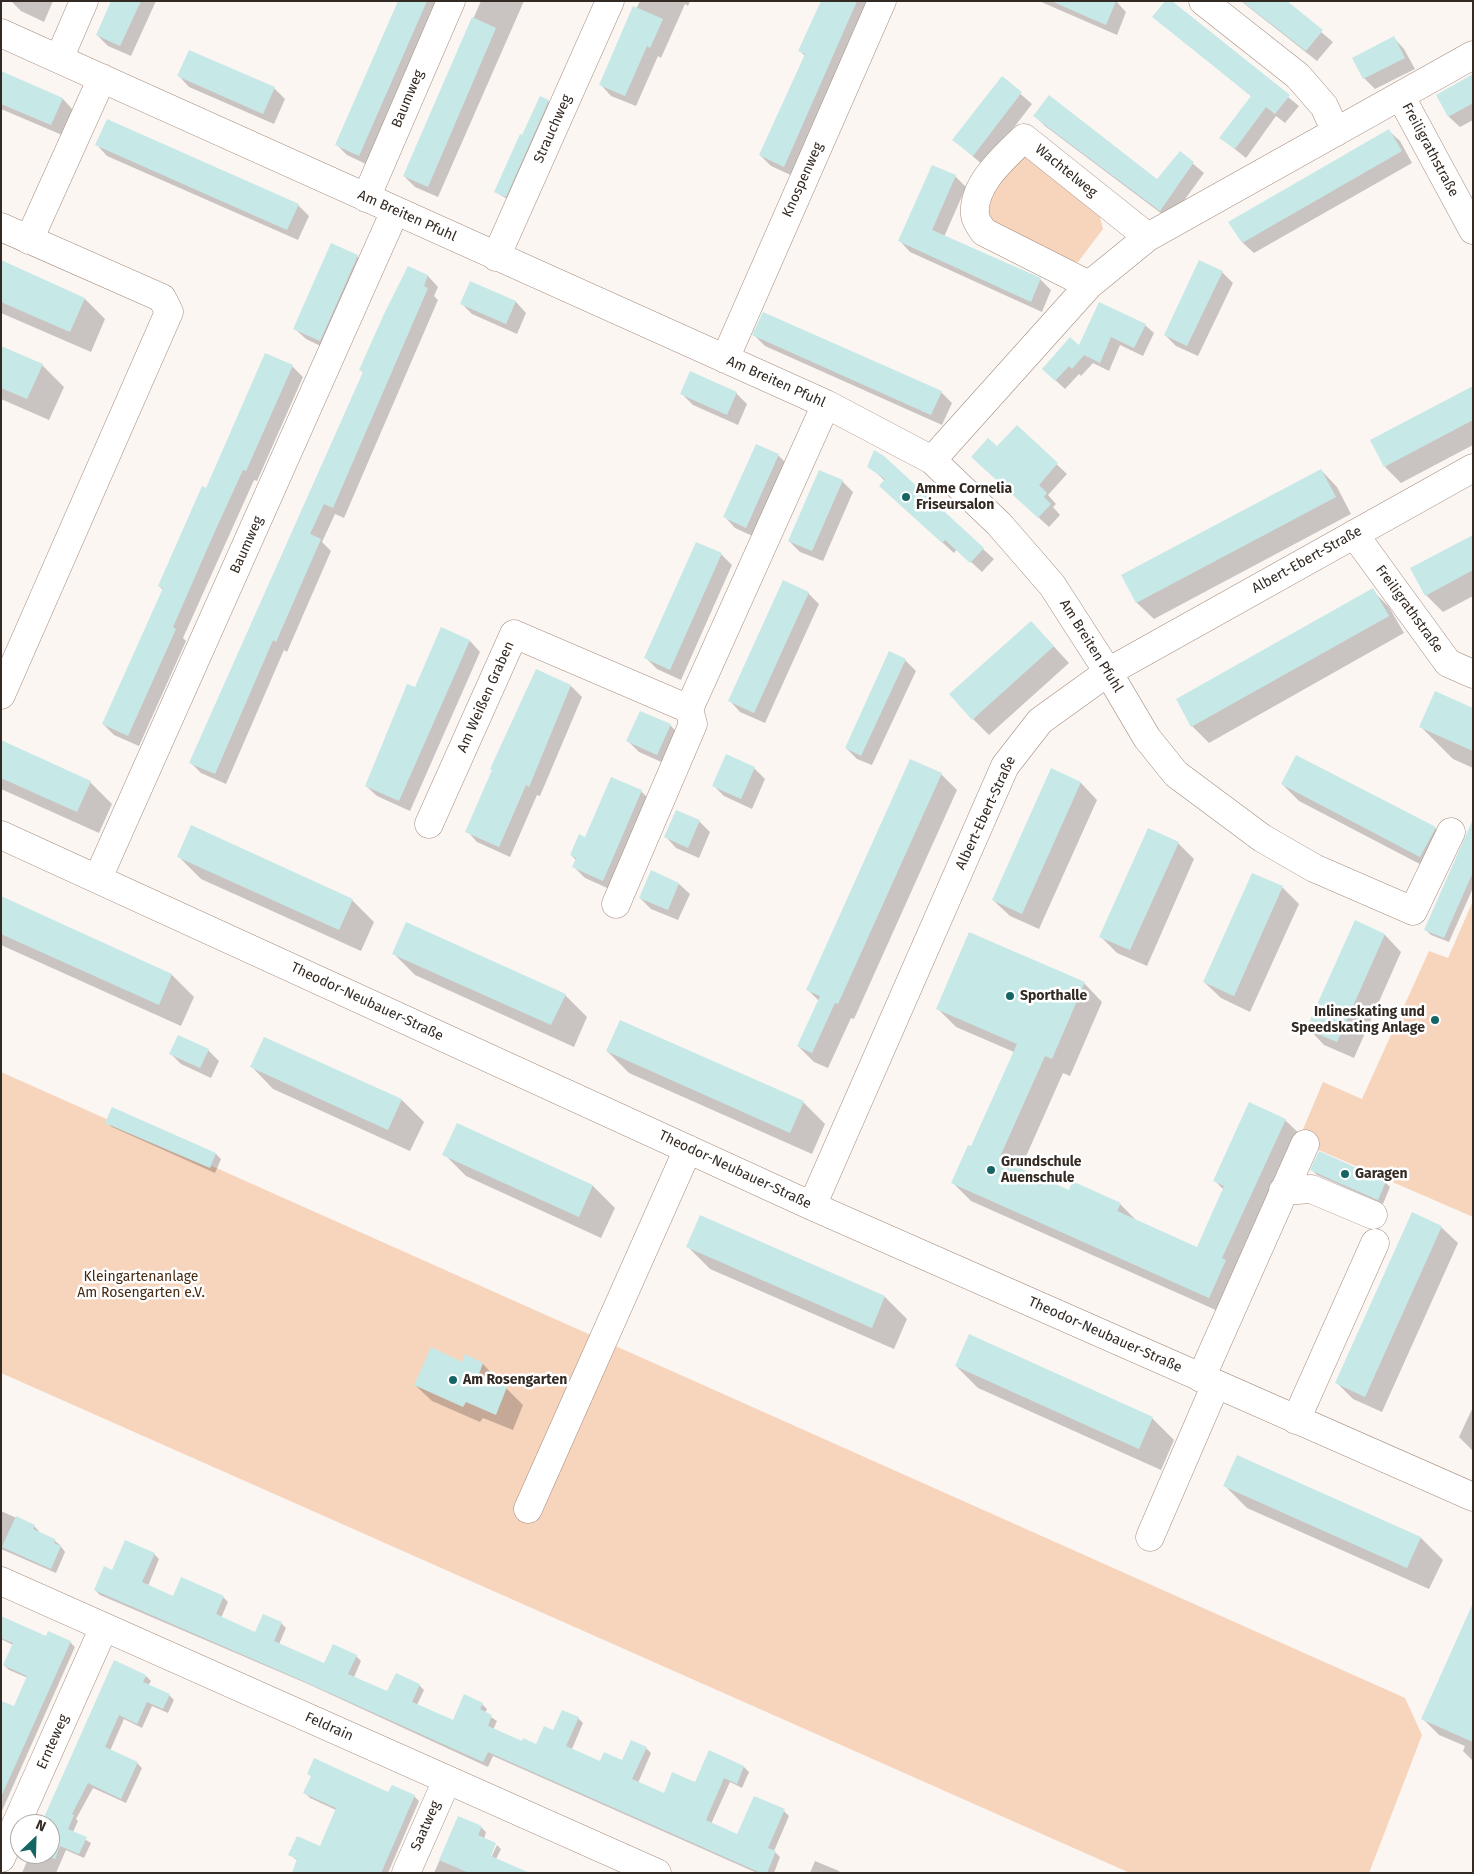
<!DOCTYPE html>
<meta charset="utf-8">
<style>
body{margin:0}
#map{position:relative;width:1474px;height:1874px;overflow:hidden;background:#fcf6f3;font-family:"Fira Sans",sans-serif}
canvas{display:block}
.frame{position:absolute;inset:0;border:2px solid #332a23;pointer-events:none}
.north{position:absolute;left:10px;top:1814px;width:50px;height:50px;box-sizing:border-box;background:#fff;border:1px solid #adaaa7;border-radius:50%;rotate:24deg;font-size:14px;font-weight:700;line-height:20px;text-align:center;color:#332a23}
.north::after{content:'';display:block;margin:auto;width:18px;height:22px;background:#166565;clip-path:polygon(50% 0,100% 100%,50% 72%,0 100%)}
</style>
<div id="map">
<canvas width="1474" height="1874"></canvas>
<div class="frame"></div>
<div class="north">N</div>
</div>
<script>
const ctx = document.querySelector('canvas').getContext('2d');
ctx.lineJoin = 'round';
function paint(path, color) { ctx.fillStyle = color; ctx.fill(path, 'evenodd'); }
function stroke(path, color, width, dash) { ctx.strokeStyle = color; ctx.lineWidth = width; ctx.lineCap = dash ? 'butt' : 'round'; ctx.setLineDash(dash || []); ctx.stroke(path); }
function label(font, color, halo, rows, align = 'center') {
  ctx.font = font + ' "Fira Sans",sans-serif'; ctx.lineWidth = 5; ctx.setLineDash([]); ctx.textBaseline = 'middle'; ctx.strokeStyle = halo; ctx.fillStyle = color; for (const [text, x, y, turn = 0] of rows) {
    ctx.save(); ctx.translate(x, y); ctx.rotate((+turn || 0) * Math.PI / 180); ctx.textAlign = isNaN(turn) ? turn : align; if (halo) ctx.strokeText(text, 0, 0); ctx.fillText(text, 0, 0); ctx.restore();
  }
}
const green = new Path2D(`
 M1019 146 1097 206 1103 229 1078 262 1055 260 988 225 980 201Z
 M1473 901V1217L1298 1141 1323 1082 1362 1099 1429 951 1448 958Z
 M1 1072 1405 1698 1422 1735 1369 1873H1130L1 1373Z`);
const shadow = new Path2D(`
 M11 1H53L44 22 21 11Z
 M112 1H156L131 56 108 46 97 35Z
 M399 1H439L370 166 347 155 336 144Z
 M481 1H524L438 197 415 187 404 176Z
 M640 1H690L688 6 685 4 661 58 658 56 636 106 611 96 601 85Z
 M822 1H873L795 177 771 166 760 155 805 56 800 51Z
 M1039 1H1116L1126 12 1117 35Z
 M1170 1 1299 106 1285 123 1276 116 1246 158 1221 138 1252 97 1154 17Z
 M1241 1H1284L1333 42 1317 61Z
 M1394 38 1404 49 1415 69 1375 89 1364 78Z
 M1 72 63 99 73 110 62 135 1 109Z
 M179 76 274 88 285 99 274 124 189 87Z
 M1002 78 1032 104 984 166 954 140Z
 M1473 78V120L1460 127 1449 117 1437 96Z
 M548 101 553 106 511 201 495 192 523 137Z
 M1035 116 1157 181 1180 153 1204 173 1170 220 1045 126Z
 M1389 131 1400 141 1412 163 1254 253 1243 243 1230 222Z
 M97 145 298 205 309 216 298 240 107 156Z
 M955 176 966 187 944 237 1040 279 1051 290 1042 312 910 252 900 241Z
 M357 256 368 267 331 351 306 339 295 329Z
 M1 262 85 299 105 319 91 352 1 313Z
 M408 267 428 276 438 287 434 296 438 300 344 518 335 514 322 542 331 551 287 652 284 650 226 784 201 773 190 762 363 373 361 370Z
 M1222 272 1233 283 1198 356 1176 346 1165 335Z
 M471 283 516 302 526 313 517 334 472 314 462 304Z
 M1145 325 1154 333 1143 356 1120 345 1109 371 1093 363 1081 376 1079 374 1065 389 1053 378 1080 347Z
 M754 335 941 392 952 403 942 425 765 346Z
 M1 347 42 365 64 387 49 420 1 399Z
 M292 366 303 377 257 481 254 480 183 638 186 641 139 746 114 735 103 724 163 590 159 586 207 489Z
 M1473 387V445L1401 483 1385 467Z
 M736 393 747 404 738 425 693 405 682 394Z
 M1017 427 1067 474 1048 495 1056 504 1053 507 1060 515 1049 527 982 466Z
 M778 455 789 466 757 538 735 528 725 517Z
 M869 466 983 549 994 559 982 572 957 549 954 553 891 496 885 481Z
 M1321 470 1337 487 1351 514 1154 619 1137 603 1123 575Z
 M842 481 853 492 823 561 800 552 789 541Z
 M1473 536V596L1443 612 1426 595Z
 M721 554 732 565 681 680 657 669 646 658Z
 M1372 590 1389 607 1404 633 1209 743 1192 726Z
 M808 593 819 604 765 723 740 712 730 701Z
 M1047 639 1069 663 989 735 973 719Z
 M470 641 480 652 410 811 377 796 366 786 416 688Z
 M905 660 916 671 872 765 857 759 846 748Z
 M537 671 571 686 582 697 540 796 537 795 510 857 477 842 467 831Z
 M1473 710V768L1453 759 1421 727Z
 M670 725 681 736 668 765 639 752 628 741Z
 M1 742 90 782 112 804 99 833 1 789Z
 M754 768 765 779 752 809 724 796 713 785Z
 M1051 770 1081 783 1097 800 1039 929 1010 916 993 900Z
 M941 774 957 790 854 1019 851 1018 828 1068 814 1062 798 1046 819 1001 808 990Z
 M1282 784 1435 828 1451 845 1437 873 1299 801Z
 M641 791 652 802 614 891 585 878 574 867 577 861 571 855Z
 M699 821 710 832 699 858 676 848 666 837Z
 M1178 843 1194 859 1147 966 1117 953 1101 937Z
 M1473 844V888L1449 942 1431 935 1426 930Z
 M179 857 352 900 374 922 361 951 201 879Z
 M679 884 690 894 678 920 651 909 640 898Z
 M1282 887 1299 904 1250 1012 1221 998 1204 982Z
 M1 898 172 975 194 997 181 1026 1 945Z
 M1355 922 1385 935 1401 952 1354 1058 1324 1045 1308 1028Z
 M393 953 565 995 587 1017 574 1047 415 975Z
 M1084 983 1102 1002 1070 1076 1063 1073 1020 1170 1069 1191 1120 1204 1138 1222 1198 1248 1224 1190 1215 1181 1285 1120 1304 1138 1227 1315 971 1201 953 1183 972 1148 1014 1052 956 1027 938 1009Z
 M265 1038 402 1100 424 1122 410 1151 273 1089 252 1067Z
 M208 1050 219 1061 211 1078 181 1064 170 1053Z
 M607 1051 803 1102 825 1124 812 1154 629 1073Z
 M107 1122 216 1154 221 1159 215 1173 112 1127Z
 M457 1125 593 1186 615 1208 601 1238 466 1176 444 1154Z
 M1312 1170 1385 1182 1390 1187 1383 1204 1317 1175Z
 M700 1217 885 1297 907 1319 894 1349 710 1269 688 1247Z
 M1441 1227 1458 1243 1382 1412 1353 1399 1337 1383Z
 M466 1356 483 1364 499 1381 498 1384 506 1388 523 1405 513 1430 483 1418 480 1422 432 1401 415 1385 463 1364Z
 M956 1366 1152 1418 1174 1440 1161 1470 978 1388Z
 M1473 1407V1451L1459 1437Z
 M1238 1457 1421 1538 1443 1560 1429 1589 1247 1508 1225 1486Z
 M1 1511 34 1526 39 1531 38 1533 54 1540 60 1545 65 1552 56 1573 1 1549Z
 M154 1554 159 1559 148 1586 174 1597H223L228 1602 221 1618 256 1634 281 1623 286 1628 279 1644 325 1665 356 1656 361 1661 354 1677 388 1693 419 1685 424 1690 417 1705 453 1721 482 1704 487 1709 485 1713 497 1721 493 1730 522 1743 536 1746 554 1732 578 1718 583 1723 572 1749 601 1763 623 1762 646 1748 651 1753 638 1783 664 1795 744 1767 749 1772 742 1788 730 1782 711 1824 738 1836 784 1811 789 1816 774 1851 780 1857 774 1873H757L493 1756 488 1767 308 1684 100 1595 95 1590 113 1571Z
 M1473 1606V1761L1463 1751 1465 1746 1439 1735 1423 1719Z
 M1 1617 46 1637 70 1642 75 1647 1 1813V1702L15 1708 28 1678 9 1670 4 1665 13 1645 1 1639Z
 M146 1676 151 1681 148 1686 169 1695 174 1700 168 1713 152 1706 142 1728 124 1719 110 1751 137 1763 142 1768 126 1803 93 1788 76 1819 78 1821 73 1832 91 1843 84 1858 66 1850 56 1873H22L30 1854H50V1824H43Z
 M309 1774 389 1794 414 1796 419 1801 388 1873H293L298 1861 290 1855 320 1847 336 1810 310 1798 305 1793 312 1777Z
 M459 1817 481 1827 486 1832 484 1839 496 1844H494L489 1862 497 1845 501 1849 496 1859 516 1873H434Z
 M815 1861 839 1871 840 1873H810Z`);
const building = new Path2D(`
 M111 1H141L120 46 96 35Z
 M398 1H427L359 156 335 145Z
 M821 1H857L784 167 759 155 805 54 798 51Z
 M1051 1H1116L1106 25Z
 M1165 1H1172L1290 95 1275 114 1266 107 1235 149 1219 138 1251 96 1152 17Z
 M1242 1H1287L1323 30 1306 51Z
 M633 6 663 19 650 48 647 46 625 96 599 85Z
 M472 17 496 28 428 187 403 176Z
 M1394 36 1405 58 1363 79 1352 58Z
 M189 50 275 87 263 114 177 76Z
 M1 71 63 98 51 125 1 104Z
 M1473 74V103L1448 117 1436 95Z
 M1002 76 1022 92 973 156 952 140Z
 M1049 95 1157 179 1180 151 1194 162 1160 211 1033 116Z
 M540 96 549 100 506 197 494 192 520 134 522 135Z
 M107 119 299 204 287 230 95 145Z
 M1389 129 1402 151 1242 243 1228 222Z
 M932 165 956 175 932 230 1041 278 1031 302 898 241Z
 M331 243 358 255 320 341 293 329Z
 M1 260 85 298 70 332 1 302Z
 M1199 260 1223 271 1187 346 1164 335Z
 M408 266 428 275 424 286 428 288 333 508 324 504 310 534 321 539 276 642 273 640 215 774 189 763 363 372 359 370 384 314Z
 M470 281 516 301 506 324 460 304Z
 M1099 302 1146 324 1134 348 1111 337 1100 363 1084 355 1072 369 1069 366 1055 381 1042 369 1070 337 1079 345Z
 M763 312 942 391 931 415 752 335Z
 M1 346 43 364 27 399 1 388Z
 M265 353 293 365 246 471 243 470 215 531 173 627 176 629 128 736 102 724 163 588 158 586 202 486 206 488Z
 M690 371 737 392 727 415 680 394Z
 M1473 386V420L1384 467 1370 440Z
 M1017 425 1058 463 1039 485 1047 493 1044 497 1051 504 1038 518 971 457 988 438 997 446Z
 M756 444 779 454 746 528 723 517Z
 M874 450 884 456 984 548 970 563 945 540 942 543 879 486 885 479 867 467Z
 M1321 469 1336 497 1136 603 1121 575Z
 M819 470 843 480 812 551 788 541Z
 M1473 535V570L1425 596 1410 568Z
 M696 542 722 553 670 670 644 658Z
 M783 580 809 592 754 713 728 701Z
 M1373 588 1389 616 1191 727 1176 699Z
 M1031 621 1054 646 972 720 949 694Z
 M441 627 470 640 399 801 365 786 407 684 415 687Z
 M889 651 906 659 861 756 845 748Z
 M536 669 571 685 529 787 526 785 499 847 465 832 492 770 490 769Z
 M1435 691 1473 708V751L1419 727Z
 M640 711 671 724 657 755 626 741Z
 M1 740 91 781 77 812 1 778Z
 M726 754 755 767 741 799 712 786Z
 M1296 755 1436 827 1420 857 1281 784Z
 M910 759 942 773 838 1004 835 1003 812 1053 797 1046 820 996 806 990Z
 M1051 768 1081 782 1022 914 992 900Z
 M611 777 642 790 603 881 572 867 576 858 570 855 579 834 585 837Z
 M676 810 700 820 688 848 664 837Z
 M1473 819V872L1444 938 1424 930Z
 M191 825 353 899 339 930 177 857Z
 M1148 828 1179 842 1130 950 1099 937Z
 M651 870 679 883 668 910 639 898Z
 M1252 873 1283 886 1234 996 1203 982Z
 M1 896 172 974 159 1005 1 934Z
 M1355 920 1385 934 1337 1042 1306 1029Z
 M406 922 566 994 551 1025 392 954Z
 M969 932 1085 982 1052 1059 1045 1056 999 1159 1069 1190 1072 1181 1121 1203 1117 1211 1197 1247 1224 1186 1213 1181 1249 1102 1286 1119 1222 1258 1226 1260 1209 1298 951 1183 968 1145 971 1146 1017 1044 936 1009Z
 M620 1020 804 1101 790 1133 606 1051Z
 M178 1035 209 1049 200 1068 169 1054Z
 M264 1037 402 1099 388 1130 250 1067Z
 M112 1107 216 1153 210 1168 105 1123Z
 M457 1123 593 1185 579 1217 442 1155Z
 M1319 1151 1386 1181 1378 1200 1310 1170Z
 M1412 1212 1442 1226 1365 1397 1335 1383Z
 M700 1215 885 1296 872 1328 686 1247Z
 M969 1334 1153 1417 1139 1449 955 1366Z
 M431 1347 462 1362 465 1354 483 1363 479 1374 507 1387 496 1415 466 1402 463 1407 414 1385Z
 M1237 1455 1421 1537 1407 1568 1223 1486Z
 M16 1516 35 1525 33 1529 55 1539 54 1543 61 1546 51 1569 2 1547Z
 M125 1540 155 1553 142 1582 173 1596 181 1577 224 1596 216 1614 255 1632 263 1614 282 1622 274 1641 324 1663 333 1644 357 1655 348 1674 387 1691 396 1673 420 1684 412 1702 449 1718 453 1720 464 1694 483 1703 480 1709 492 1715 488 1726 522 1741 523 1738 536 1744 544 1726 553 1730 562 1710 579 1717 566 1746 600 1761 604 1752 622 1760 631 1740 647 1747 632 1779 664 1793 672 1772 695 1782 709 1750 744 1766 737 1784 724 1778 706 1820 737 1834 754 1796 785 1809 768 1848 776 1851 767 1873H761L488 1752 483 1762 301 1680 94 1590 104 1566 112 1570Z
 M1473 1603V1742L1421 1719Z
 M1 1616 46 1636 48 1631 71 1641 1 1797V1701L14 1706 27 1676 3 1665 13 1643 1 1638Z
 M114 1660 146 1675 143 1682 170 1694 163 1709 147 1702 137 1724 119 1715 105 1747 138 1762 121 1799 88 1783 72 1814 74 1815 68 1829 87 1837 79 1854 60 1846 55 1859 43 1854H50V1824H41Z
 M314 1758 388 1792 392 1785 415 1795 381 1873H292L297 1859 288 1855 297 1836 320 1846 336 1808 303 1793 311 1776 307 1774Z
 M458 1816 482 1826 478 1835 496 1843 491 1856 530 1873H469L439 1860Z`);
const minor = new Path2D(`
 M1203 1 1298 76 1324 106 1336 132
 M1 33 826 404 932 460 999 524 1052 585 1108 672 1147 738 1176 774 1262 838 1314 868 1413 911 1451 832
 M59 59 84 1
 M1401 97 1473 230
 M366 198 451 1
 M1 227 162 298 169 312 1 695
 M29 240 102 78
 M496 257 610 1
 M1089 285 984 232C981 228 975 220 975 215 972 184 1005 157 1024 138L1148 237
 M725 359 882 1
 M932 460 1089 285 1148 237 1473 55
 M1354 534 1448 663 1473 674
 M429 824 514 634 689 709
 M1 835 812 1206 1473 1497
 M98 878 395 211
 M616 904 693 724 689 709 826 404
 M1283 1191 1311 1189 1373 1215
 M812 1206 1005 766 1040 721 1108 672 1473 468
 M1201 1378 1305 1144
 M1296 1420 1375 1243
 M528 1509 688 1149
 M1150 1537 1216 1384
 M1 1581 657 1873
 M1 1858 104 1627
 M406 1873 447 1780`);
const markers = [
 [906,497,5,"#166565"],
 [1010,996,5,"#166565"],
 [1435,1020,5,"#166565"],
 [991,1170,5,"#166565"],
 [1345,1174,5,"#166565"],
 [453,1380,5,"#166565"]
];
const streetNames = [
 ["Baumweg",408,99,-67],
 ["Strauchweg",553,129,-66],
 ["Freiligrathstraße",1430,150,62],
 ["Wachtelweg",1066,171,39],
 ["Knospenweg",803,180,-66],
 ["Am Breiten Pfuhl",407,216,24],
 ["Am Breiten Pfuhl",776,382,24],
 ["Baumweg",247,545,-66],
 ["Albert-Ebert-Straße",1307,560,-29],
 ["Freiligrathstraße",1409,609,54],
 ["Am Breiten Pfuhl",1091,646,58],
 ["Am Weißen Graben",486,697,-66],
 ["Albert-Ebert-Straße",986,813,-65],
 ["Theodor-Neubauer-Straße",367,1002,25],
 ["Theodor-Neubauer-Straße",735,1170,25],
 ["Theodor-Neubauer-Straße",1105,1335,24],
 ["Feldrain",329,1727,24],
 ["Ernteweg",53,1742,-66],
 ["Saatweg",426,1826,-66]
];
const poiNames = [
 ["Amme Cornelia",916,489],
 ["Friseursalon",916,505],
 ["Sporthalle",1020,996],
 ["Inlineskating und",1425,1012,"right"],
 ["Speedskating Anlage",1425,1028,"right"],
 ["Grundschule",1001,1162],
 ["Auenschule",1001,1178],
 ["Garagen",1355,1174],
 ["Am Rosengarten",463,1380]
];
const parkNames = [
 ["Kleingartenanlage",141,1277],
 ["Am Rosengarten e.V.",141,1293]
];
paint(green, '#f7d4bc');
paint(shadow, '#0003');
paint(building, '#c6e9e8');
stroke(minor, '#a48c7d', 29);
stroke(minor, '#fff', 28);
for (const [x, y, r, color] of markers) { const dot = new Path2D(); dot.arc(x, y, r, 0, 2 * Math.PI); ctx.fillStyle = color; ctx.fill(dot); stroke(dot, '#fff', 2); }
label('14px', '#332a23', '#fff', streetNames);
label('bold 14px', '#332a23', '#fff', poiNames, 'left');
label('14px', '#452811', '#fff', parkNames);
</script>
